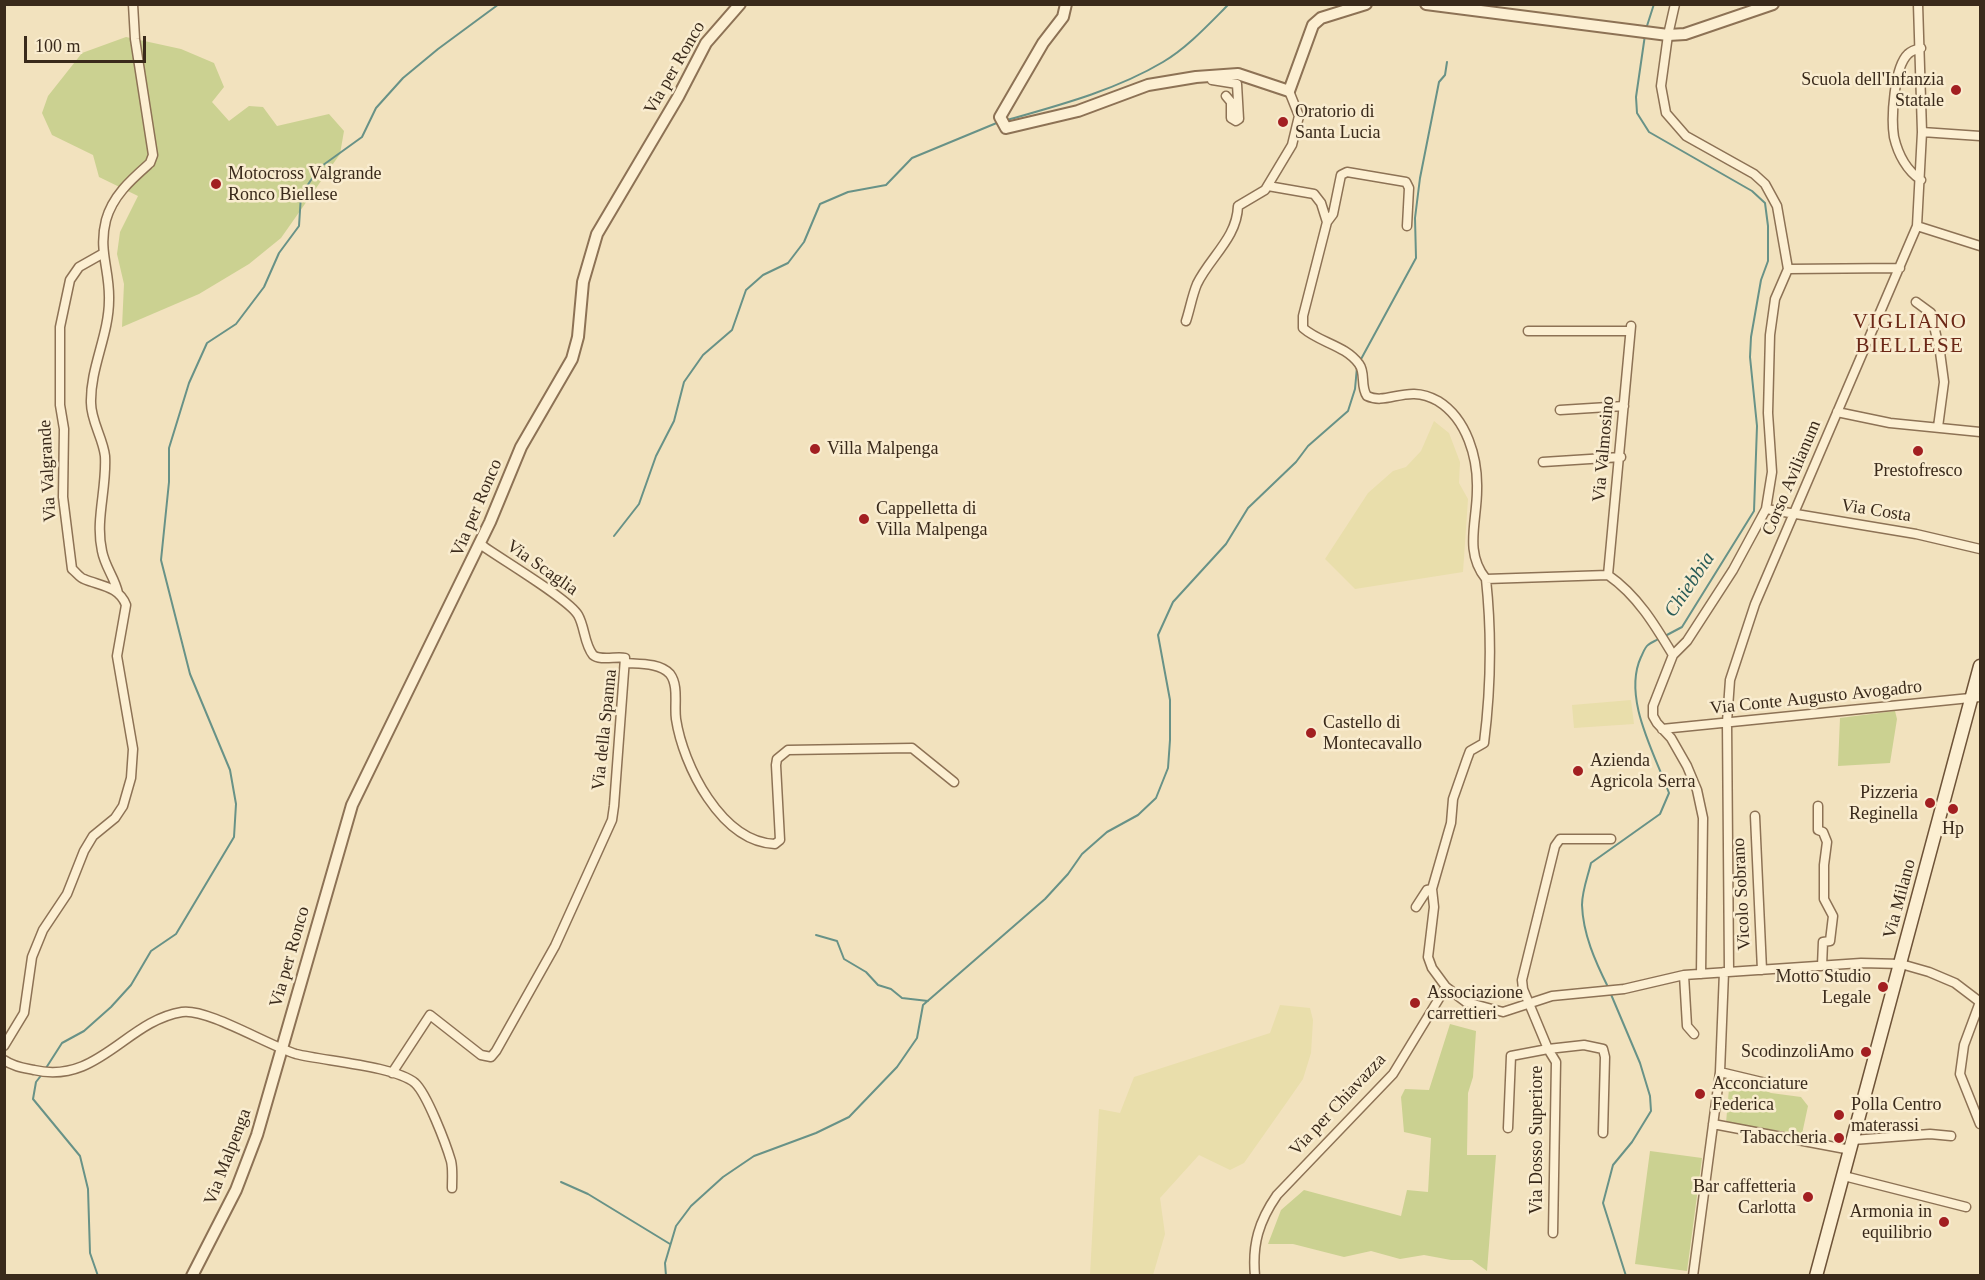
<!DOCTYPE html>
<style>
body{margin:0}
#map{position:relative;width:1985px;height:1280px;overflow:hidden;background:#f2e2be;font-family:"Times New Roman",serif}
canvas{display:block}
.frame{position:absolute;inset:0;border:6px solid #3a2a1b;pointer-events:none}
.scale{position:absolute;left:24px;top:36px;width:122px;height:27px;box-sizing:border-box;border:3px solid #3a2a1b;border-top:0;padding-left:8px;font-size:18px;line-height:21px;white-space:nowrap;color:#3a2a1b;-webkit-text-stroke:4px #f9eccf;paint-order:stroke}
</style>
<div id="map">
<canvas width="1985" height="1280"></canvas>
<div class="frame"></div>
<div class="scale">100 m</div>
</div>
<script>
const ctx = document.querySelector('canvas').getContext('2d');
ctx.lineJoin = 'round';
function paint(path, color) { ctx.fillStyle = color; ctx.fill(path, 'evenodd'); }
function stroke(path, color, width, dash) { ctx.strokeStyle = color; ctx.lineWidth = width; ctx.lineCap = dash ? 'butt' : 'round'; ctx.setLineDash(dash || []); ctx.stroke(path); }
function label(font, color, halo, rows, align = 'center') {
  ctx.font = font + ' "Times New Roman",serif'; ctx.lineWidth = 5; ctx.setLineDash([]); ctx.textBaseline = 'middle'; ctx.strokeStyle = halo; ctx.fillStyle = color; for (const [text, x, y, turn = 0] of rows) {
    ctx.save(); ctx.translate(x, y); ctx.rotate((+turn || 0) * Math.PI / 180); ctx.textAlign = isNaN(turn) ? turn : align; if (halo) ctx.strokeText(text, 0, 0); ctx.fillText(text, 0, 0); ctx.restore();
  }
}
const farmland = new Path2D(`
 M1434 421 1449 433 1460 462 1459 483 1468 499 1463 572 1355 589 1325 559 1368 493 1393 471 1406 467 1421 451Z
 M1631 700 1634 724 1574 728 1572 705Z
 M1280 1005 1310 1008 1313 1020 1311 1053 1303 1079 1287 1102 1244 1163 1230 1170 1199 1155 1160 1198 1165 1234 1153 1275H1090L1099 1109 1120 1113 1134 1077 1270 1033Z`);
const green = new Path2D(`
 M126 37 181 49 214 63 224 87 212 102 229 121 249 106 263 107 277 126 329 114 344 131 340 154 281 238 249 264 199 294 122 327 124 284 117 254 120 232 138 196 99 177 93 155 52 135 42 113 48 96 82 53Z
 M1895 711 1897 719 1890 763 1838 766 1840 718Z
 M1450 1024 1476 1031 1473 1077 1468 1093 1467 1155H1496L1487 1271 1472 1260H1451L1424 1255 1400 1259 1371 1251 1344 1257 1293 1244H1268L1281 1210 1304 1190 1401 1216 1407 1190 1428 1192 1431 1138 1404 1132 1401 1097 1405 1089 1429 1090Z
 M1730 1077 1771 1093 1801 1097 1808 1106 1802 1134 1726 1123Z
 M1650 1151 1702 1158 1687 1271 1635 1264Z`);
const stream = new Path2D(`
 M1646 29 1654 4
 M1645 35 1636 97 1637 113 1649 132 1752 191 1765 203 1768 226V261L1761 280 1751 337 1750 357 1757 426 1754 511 1682 627 1665 636
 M1007 120C1060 105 1116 90 1163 62 1187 48 1209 24 1229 4
 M1360 361 1416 258 1415 218 1420 178 1439 82 1445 75 1447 62
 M614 536 639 504 656 456 674 421 684 382 703 355 732 330 746 290 763 275 788 263 804 242 820 204 848 192 886 185 912 158 999 122
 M816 935 837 941 844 959 866 972 878 985 891 989 902 998 928 1001
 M1608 987C1595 961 1583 934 1582 905 1582 891 1588 876 1591 863L1660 814 1669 793C1655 754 1622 698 1641 657 1643 653 1645 647 1648 645 1651 642 1656 641 1660 638
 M1610 992 1640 1063 1650 1096 1651 1111 1632 1142 1613 1165 1603 1203 1626 1276
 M46 1068 62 1043 84 1031 111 1007 131 985 151 951 176 934 234 837 236 804 230 770 190 674 161 560 169 482V448L189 383 207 343 236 324 264 287 279 253 299 226 301 195 319 168 362 137 376 108 403 78 438 49 499 4
 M43 1073 36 1082 33 1099 80 1156 88 1189 90 1253 98 1276
 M561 1182 588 1194 670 1244
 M666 1276 665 1263 676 1226 691 1206 723 1177 754 1156 816 1133 849 1117 897 1067 917 1038 923 1005 1045 899 1068 874 1082 854 1107 832 1138 815 1156 798 1168 768 1170 740V700L1158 635 1173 602 1226 544 1248 508 1296 462 1308 446 1348 411 1355 389 1357 367`);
const minor = new Path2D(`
 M1675 4 1668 35 1661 86 1666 113 1686 136 1754 174 1765 184 1777 206 1788 269 1775 299 1770 335 1768 413 1772 472 1766 509 1733 570 1687 641 1673 655 1653 706V716L1657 723 1671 738 1687 766 1697 790 1703 818 1701 974
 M1921 48C1917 49 1911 51 1908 54 1894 67 1891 118 1894 137 1898 154 1907 171 1921 180
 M1212 80 1237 84 1239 119 1236 121 1231 118V102L1226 96
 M1922 132 1980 136
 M1268 186 1314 194 1321 203 1327 222 1303 316V328C1320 343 1345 345 1359 364 1366 373 1360 386 1367 396 1388 406 1407 383 1438 401 1467 419 1478 458 1477 490 1477 522 1464 552 1486 579
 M1327 222 1333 214 1341 175 1347 172 1406 182 1409 188 1407 226
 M1917 226 1980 246
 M1788 269 1900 268
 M1916 302 1931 313 1940 352 1944 382 1938 427
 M1186 321C1190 309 1192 296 1197 284 1210 257 1237 238 1238 206L1265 190 1292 145 1299 116 1289 91
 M1528 331H1630
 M1560 410 1624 406
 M1837 412 1890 423 1980 432
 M1543 462 1621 457
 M1766 509 1916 534 1980 549
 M1608 575 1631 326
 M1486 579C1492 635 1491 688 1484 743L1470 751 1467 759 1453 799 1451 823 1432 889 1434 907 1428 957 1432 968 1446 987 1466 1002 1503 1012 1552 996 1624 989 1684 975 1861 963 1901 964 1929 972 1955 983 1980 1002
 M1486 579 1608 575C1637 595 1655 625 1673 655
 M118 593C115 578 105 567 102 551 95 520 107 488 105 456 103 438 91 421 91 403 90 368 109 335 109 300 110 270 98 251 106 220 113 195 132 179 150 163L153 155 135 39 133 4
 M626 663C640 664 660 663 670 674 679 686 674 705 676 719 683 765 721 842 775 844L780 840 776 765 777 759 788 750 912 748 954 782
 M1662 729 1980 697
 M1818 806V830L1823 832 1827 842 1824 865V899L1833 916 1830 941 1823 942 1822 966
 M1755 816 1762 970
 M1416 907 1427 890 1432 889
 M1729 971 1727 722 1730 680 1755 604 1917 226 1922 132 1918 4
 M1684 975 1687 1026 1694 1034
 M1980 1002 1964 1045 1960 1074 1980 1124
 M4 1046 24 1013 32 957 43 930 67 894 84 851 93 836 115 818 123 806 131 778 133 749 117 656 126 605C119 586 100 586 84 579 80 578 76 572 72 569L63 497 64 429 60 405V327L70 280 79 267 102 254
 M4 1060C14 1067 24 1068 34 1070 98 1085 126 1021 182 1012 207 1008 269 1046 296 1054 324 1061 395 1066 415 1083 427 1094 446 1144 451 1161 453 1169 452 1179 452 1188
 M1720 1072 1766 1083
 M392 1073 430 1015 481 1055 491 1057 496 1051 555 946 612 820 614 806 625 658C617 656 600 661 593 655 584 644 585 627 578 615 569 599 499 558 480 544
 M1713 1124 1851 1150
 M1508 1128 1511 1056 1548 1049 1523 989 1522 980 1555 846 1560 839H1611
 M1853 1140 1930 1134 1951 1136
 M1844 1176 1966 1207
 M1553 1233 1556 1062 1548 1049 1584 1045 1603 1049 1605 1057 1603 1133
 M1255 1276C1252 1244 1259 1221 1277 1195L1393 1074 1446 987
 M1693 1276 1720 1072 1724 972`);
const tertiary = new Path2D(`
 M1066 4 1063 17 1043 43 1000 117 1006 128 1078 111 1148 85 1196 77 1238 74 1289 91 1313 25 1321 18 1366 4
 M1426 4 1668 35 1685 34 1773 4
 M192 1276 236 1190 257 1135 352 805 490 522 521 447 572 359 578 337 583 282 597 234 678 97 706 43 740 4`);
const secondary = new Path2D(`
 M1816 1276 1980 666`);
const markers = [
 [1956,90,6,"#a21f21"],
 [1283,122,6,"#a21f21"],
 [216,184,6,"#a21f21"],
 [815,449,6,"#a21f21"],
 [1918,451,6,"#a21f21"],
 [864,519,6,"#a21f21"],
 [1311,733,6,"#a21f21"],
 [1578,771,6,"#a21f21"],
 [1930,803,6,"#a21f21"],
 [1953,809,6,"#a21f21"],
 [1883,987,6,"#a21f21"],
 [1415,1003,6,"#a21f21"],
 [1866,1052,6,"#a21f21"],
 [1700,1094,6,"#a21f21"],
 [1839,1115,6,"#a21f21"],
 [1839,1138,6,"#a21f21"],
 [1808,1197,6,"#a21f21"],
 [1944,1222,6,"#a21f21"]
];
const streetNames = [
 ["Via per Ronco",675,68,-60],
 ["Via Valmosino",1604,449,-85],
 ["Via Valgrande",48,471,-93],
 ["Corso Avilianum",1792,478,-67],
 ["Via per Ronco",477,508,-67],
 ["Via Costa",1876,511,9],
 ["Via Scaglia",542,568,35],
 ["Via Conte Augusto Avogadro",1816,698,-6],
 ["Via della Spanna",605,730,-84],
 ["Vicolo Sobrano",1742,894,-93],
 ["Via Milano",1900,899,-75],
 ["Via per Ronco",290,957,-74],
 ["Via per Chiavazza",1338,1105,-47],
 ["Via Dosso Superiore",1537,1140,-90],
 ["Via Malpenga",228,1157,-69]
];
const poiNames = [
 ["Scuola dell'Infanzia",1944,80,"right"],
 ["Statale",1944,101,"right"],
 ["Oratorio di",1295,112],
 ["Santa Lucia",1295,133],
 ["Motocross Valgrande",228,174],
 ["Ronco Biellese",228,195],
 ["Villa Malpenga",827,449],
 ["Prestofresco",1918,471,"center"],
 ["Cappelletta di",876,509],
 ["Villa Malpenga",876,530],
 ["Castello di",1323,723],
 ["Montecavallo",1323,744],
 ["Azienda",1590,761],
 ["Agricola Serra",1590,782],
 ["Pizzeria",1918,793,"right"],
 ["Reginella",1918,814,"right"],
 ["Hp",1953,829,"center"],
 ["Motto Studio",1871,977,"right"],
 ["Legale",1871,998,"right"],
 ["Associazione",1427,993],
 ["carrettieri",1427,1014],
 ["ScodinzoliAmo",1854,1052,"right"],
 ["Acconciature",1712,1084],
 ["Federica",1712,1105],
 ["Polla Centro",1851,1105],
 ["materassi",1851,1126],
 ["Tabaccheria",1827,1138,"right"],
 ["Bar caffetteria",1796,1187,"right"],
 ["Carlotta",1796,1208,"right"],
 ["Armonia in",1932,1212,"right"],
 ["equilibrio",1932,1233,"right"]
];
const waterNames = [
 ["Chiebbia",1690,585,-56]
];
const quarterNames = [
 ["VIGLIANO",1910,322],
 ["BIELLESE",1910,346]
];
paint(farmland, '#e9deab');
paint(green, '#cbd191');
stroke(stream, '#689287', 2);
stroke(minor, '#8d7255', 11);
stroke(tertiary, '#8d7255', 14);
stroke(secondary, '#6e5338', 15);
stroke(minor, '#fcefd2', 8);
stroke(tertiary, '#fcefd2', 10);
stroke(secondary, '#fcefd2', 12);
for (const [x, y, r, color] of markers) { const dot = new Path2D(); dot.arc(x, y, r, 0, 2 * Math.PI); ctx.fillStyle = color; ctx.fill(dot); stroke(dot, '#f9eccf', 2); }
label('18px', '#3a2a1b', '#f9eccf', streetNames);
label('18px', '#3a2a1b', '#f9eccf', poiNames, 'left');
label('italic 20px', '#295c58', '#f9eccf', waterNames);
ctx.letterSpacing = '1.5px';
label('21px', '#6b2716', '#f9eccf', quarterNames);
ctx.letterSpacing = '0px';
</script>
